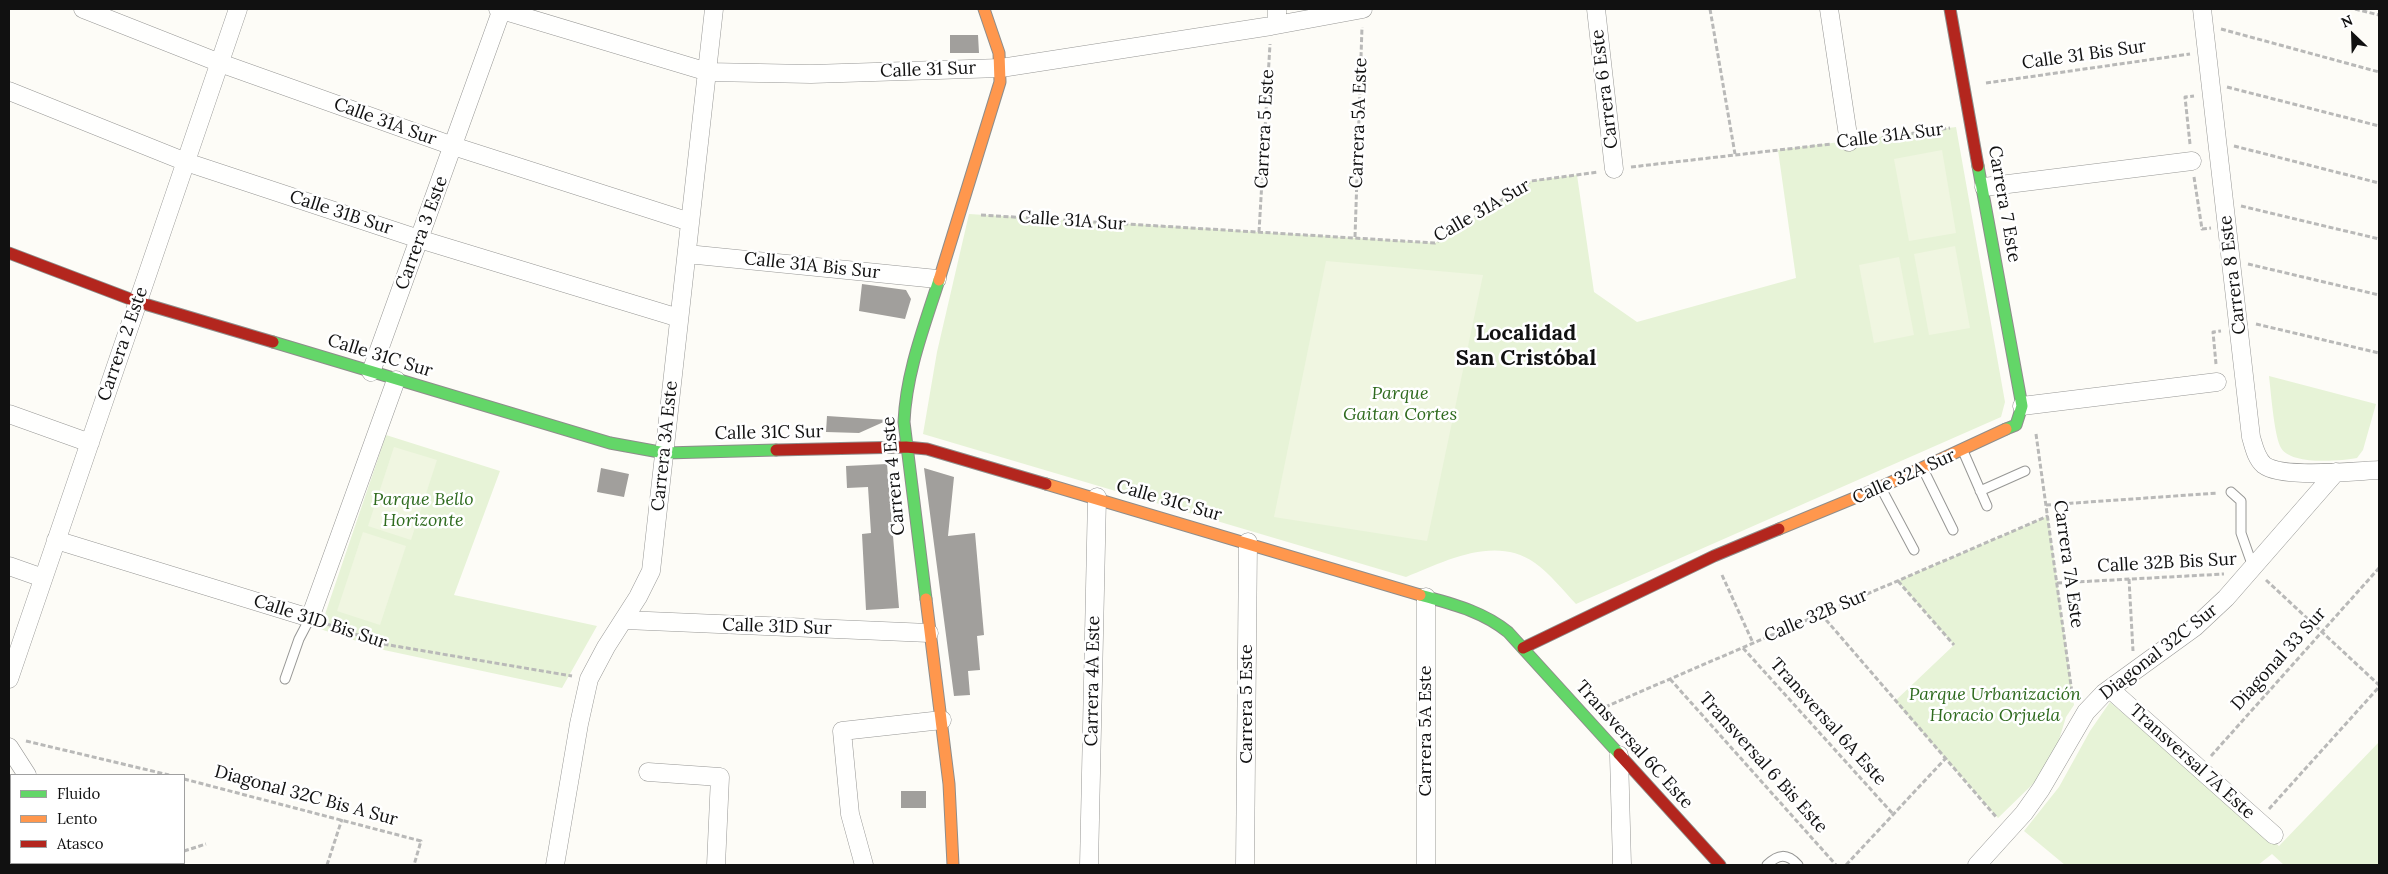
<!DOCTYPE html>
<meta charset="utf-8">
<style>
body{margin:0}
#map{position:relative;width:2388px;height:874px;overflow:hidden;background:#fdfcf7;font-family:Lora,serif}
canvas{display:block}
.frame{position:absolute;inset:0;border:10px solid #111;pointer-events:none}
.legend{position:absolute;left:10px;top:774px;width:175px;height:90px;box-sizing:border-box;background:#fff;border:1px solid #a0a0a0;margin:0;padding:6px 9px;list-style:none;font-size:15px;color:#111}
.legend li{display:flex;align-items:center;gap:10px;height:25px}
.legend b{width:25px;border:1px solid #a0a0a0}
.north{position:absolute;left:2328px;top:10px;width:50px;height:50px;-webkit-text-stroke:4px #fff;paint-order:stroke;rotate:336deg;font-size:14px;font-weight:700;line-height:20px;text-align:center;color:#111}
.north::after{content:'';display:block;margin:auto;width:18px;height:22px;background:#111;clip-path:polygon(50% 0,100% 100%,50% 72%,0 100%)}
</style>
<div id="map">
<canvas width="2388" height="874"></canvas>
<div class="frame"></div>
<ul class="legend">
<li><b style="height:6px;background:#63d668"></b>Fluido</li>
<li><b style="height:6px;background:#ff974d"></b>Lento</li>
<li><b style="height:6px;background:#b3261e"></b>Atasco</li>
</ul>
<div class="north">N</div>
</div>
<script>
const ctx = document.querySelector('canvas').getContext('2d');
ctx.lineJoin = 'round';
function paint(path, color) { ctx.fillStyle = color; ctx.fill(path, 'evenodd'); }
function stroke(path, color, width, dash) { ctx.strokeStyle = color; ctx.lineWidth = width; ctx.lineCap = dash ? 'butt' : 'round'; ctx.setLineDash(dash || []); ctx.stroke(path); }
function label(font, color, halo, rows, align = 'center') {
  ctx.font = font + ' Lora,serif'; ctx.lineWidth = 5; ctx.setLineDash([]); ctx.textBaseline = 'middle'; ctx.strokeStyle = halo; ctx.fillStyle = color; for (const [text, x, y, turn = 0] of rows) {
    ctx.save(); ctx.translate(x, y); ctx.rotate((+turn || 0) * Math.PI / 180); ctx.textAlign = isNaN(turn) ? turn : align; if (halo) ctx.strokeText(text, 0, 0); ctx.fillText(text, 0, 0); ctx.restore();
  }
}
const green = new Path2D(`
 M1956 127 2005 402 2001 417 1576 604C1563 590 1550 574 1535 563 1495 535 1446 561 1406 577L923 434 937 352 969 214 1435 243 1531 181 1577 175 1594 292 1637 322 1796 278 1778 150Z
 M2269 376 2376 404 2363 450 2357 458C2340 461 2288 466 2280 446 2274 432 2271 393 2269 376Z
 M386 435 500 471 454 595 597 626 562 688 384 650 320 629Z
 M2048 516 2074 705 2066 717 2058 743 2036 781 1998 818 1895 701 1954 645 1898 581Z
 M2110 702 2279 846 2379 742V865H2284L2272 854 2258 865H2065L2024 831 2059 787 2090 731Z`);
const pitch = new Path2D(`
 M1942 150 1956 233 1909 241 1894 159Z
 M1955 246 1970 328 1929 335 1914 254Z
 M1899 257 1914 335 1874 343 1859 265Z
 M1326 261 1483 275 1427 541 1274 517Z
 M394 447 437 460 411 540 368 526Z
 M363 532 406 546 380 625 337 611Z`);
const building = new Path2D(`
 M950 35H978L979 53H950Z
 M862 284 906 290 911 299 905 319 859 311Z
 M827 416 888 420 859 433 826 432Z
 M887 464 899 608 866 610 862 534 871 533 868 487 847 488 846 466Z
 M601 468 629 474 624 497 597 492Z
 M924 468 954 477 948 536 975 533 984 635 977 636 980 670 968 671 970 695 954 696Z
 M901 791H926V808H901Z`);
const path = new Path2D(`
 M1710 9 1735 154
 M2355 9 2379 15
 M2221 29 2379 72
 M1986 83 2190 54
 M2227 87 2379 126
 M1867 140 1950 128
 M2190 144 2185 97 2194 96
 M2234 146 2379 183
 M1631 167 1831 144
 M2194 177 2202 229 2211 228
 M2241 206 2379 239
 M981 215 1435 243 1531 181 1598 172
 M1259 232 1270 44
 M1355 237 1362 27
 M2248 264 2379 295
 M2256 324 2379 353
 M2216 364 2213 332 2221 331
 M2036 434 2073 700
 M2046 505 2218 493
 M1722 575 1753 643
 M2129 579 2133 651
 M2266 580 2379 685
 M1898 581 1954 645
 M2057 583 2224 574
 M1821 614 1997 818
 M327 624 383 644 572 676
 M1743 648 1893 814
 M1670 679 1836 865
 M1605 707 2048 516
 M26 741 169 775
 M2211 756 2379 568
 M184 779 421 841 414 865
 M2269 809 2379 687
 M184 851 206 844
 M37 863 38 865
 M140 865 148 863
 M327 865 342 819
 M1846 865 1945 759`);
const lane = new Path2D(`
 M1963 451 1987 506
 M1923 469 1953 530
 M1881 488 1914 550
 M1980 491 2025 471
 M2231 492 2241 501V533L2253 567
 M285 679 299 639 310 618
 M1767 865C1778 854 1787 853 1798 865`);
const street = new Path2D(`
 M83 9 220 63 453 146 690 222
 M498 9 708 72 811 74 1001 68 1271 26 1363 9
 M1277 9V24
 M1596 9 1614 169
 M1829 9 1849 142
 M2202 9 2251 437C2254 447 2256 458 2264 465 2282 479 2355 471 2379 470
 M9 91 186 162 419 239 679 318
 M1984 187 2192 161
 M687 254 937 279
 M371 372 502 9
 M2022 406 2217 382
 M9 414 90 443
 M56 540 310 618 396 380
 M9 566 43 578
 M1426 597V865
 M625 620 929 633
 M9 679 238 9
 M2110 689 2274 835
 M9 747 27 775
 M1619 755 1622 865
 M648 772 720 777 716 865
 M9 820 11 819
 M81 863 83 865
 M555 865 579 724 589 679 606 647 638 597 651 571 714 9
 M864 865 850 814 842 731 942 720
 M1089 865 1097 497
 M1245 865 1248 542
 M1977 865 2024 813 2041 789 2086 712 2104 693 2195 627 2226 598 2336 472`);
const fast = new Path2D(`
 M1978 166 2022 406 2016 425 2006 429
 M273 342 610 443 665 453 776 450
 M1420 595C1452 604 1482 611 1508 632L1619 754
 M926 599 904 422C906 373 924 327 939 280`);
const slow = new Path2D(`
 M939 280 1000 82 999 53 984 9
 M1046 484 1420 595
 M1779 529 1881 487 2006 429
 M926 599 949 784 953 865`);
const jam = new Path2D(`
 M1950 9 1978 166
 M9 253 138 302 273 342
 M776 450 906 447 927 449 1046 484
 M1523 648 1714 556 1779 529
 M1619 754 1720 865`);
const streetNames = [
 ["Calle 31 Bis Sur",2084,55,-8],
 ["Calle 31 Sur",928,70,-2],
 ["Carrera 6 Este",1605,89,-97],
 ["Calle 31A Sur",385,122,20],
 ["Carrera 5A Este",1359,123,-88],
 ["Carrera 5 Este",1265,129,-87],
 ["Calle 31A Sur",1890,136,-7],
 ["Carrera 7 Este",2004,204,80],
 ["Calle 31A Sur",1482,211,-30],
 ["Calle 31B Sur",341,213,18],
 ["Calle 31A Sur",1072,221,4],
 ["Carrera 3 Este",422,233,-70],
 ["Calle 31A Bis Sur",812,266,6],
 ["Carrera 8 Este",2233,275,-97],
 ["Carrera 2 Este",123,344,-71],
 ["Calle 31C Sur",380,356,17],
 ["Calle 31C Sur",769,433,-1],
 ["Carrera 3A Este",665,446,-84],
 ["Carrera 4 Este",894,476,-95],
 ["Calle 32A Sur",1904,477,-24],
 ["Calle 31C Sur",1169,501,16],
 ["Calle 32B Bis Sur",2167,563,-3],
 ["Carrera 7A Este",2068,564,82],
 ["Calle 32B Sur",1816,616,-23],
 ["Calle 31D Bis Sur",320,622,18],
 ["Calle 31D Sur",777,627,2],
 ["Diagonal 32C Sur",2159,652,-38],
 ["Diagonal 33 Sur",2279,659,-48],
 ["Carrera 4A Este",1093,681,-89],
 ["Carrera 5 Este",1247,704,-90],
 ["Transversal 6A Este",1828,722,48],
 ["Carrera 5A Este",1426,731,-90],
 ["Transversal 6C Este",1634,745,48],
 ["Transversal 7A Este",2192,762,42],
 ["Transversal 6 Bis Este",1763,763,48],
 ["Diagonal 32C Bis A Sur",306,796,15]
];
const parkNames = [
 ["Parque",1400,394],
 ["Gaitan Cortes",1400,415],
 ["Parque Bello",423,500],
 ["Horizonte",423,521],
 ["Parque Urbanización",1995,695],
 ["Horacio Orjuela",1995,716]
];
const districtNames = [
 ["Localidad",1526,334],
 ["San Cristóbal",1526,359]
];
paint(green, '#e7f3d7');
paint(pitch, '#f0f6e1');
paint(building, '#a19f9c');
stroke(lane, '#979795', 11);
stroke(street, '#979795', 19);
stroke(fast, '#8e8d8b', 13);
stroke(slow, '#8e8d8b', 13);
stroke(jam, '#8e8d8b', 13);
stroke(path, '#b9b9b8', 3, [5, 2.5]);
stroke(lane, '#fffffe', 9);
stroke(street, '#fffffe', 18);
stroke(fast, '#63d668', 11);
stroke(slow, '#ff974d', 11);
stroke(jam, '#b3261e', 11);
label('18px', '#111', '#fff', streetNames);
label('italic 18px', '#2f6b1f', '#fff', parkNames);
label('bold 22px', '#111', '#fff', districtNames);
</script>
